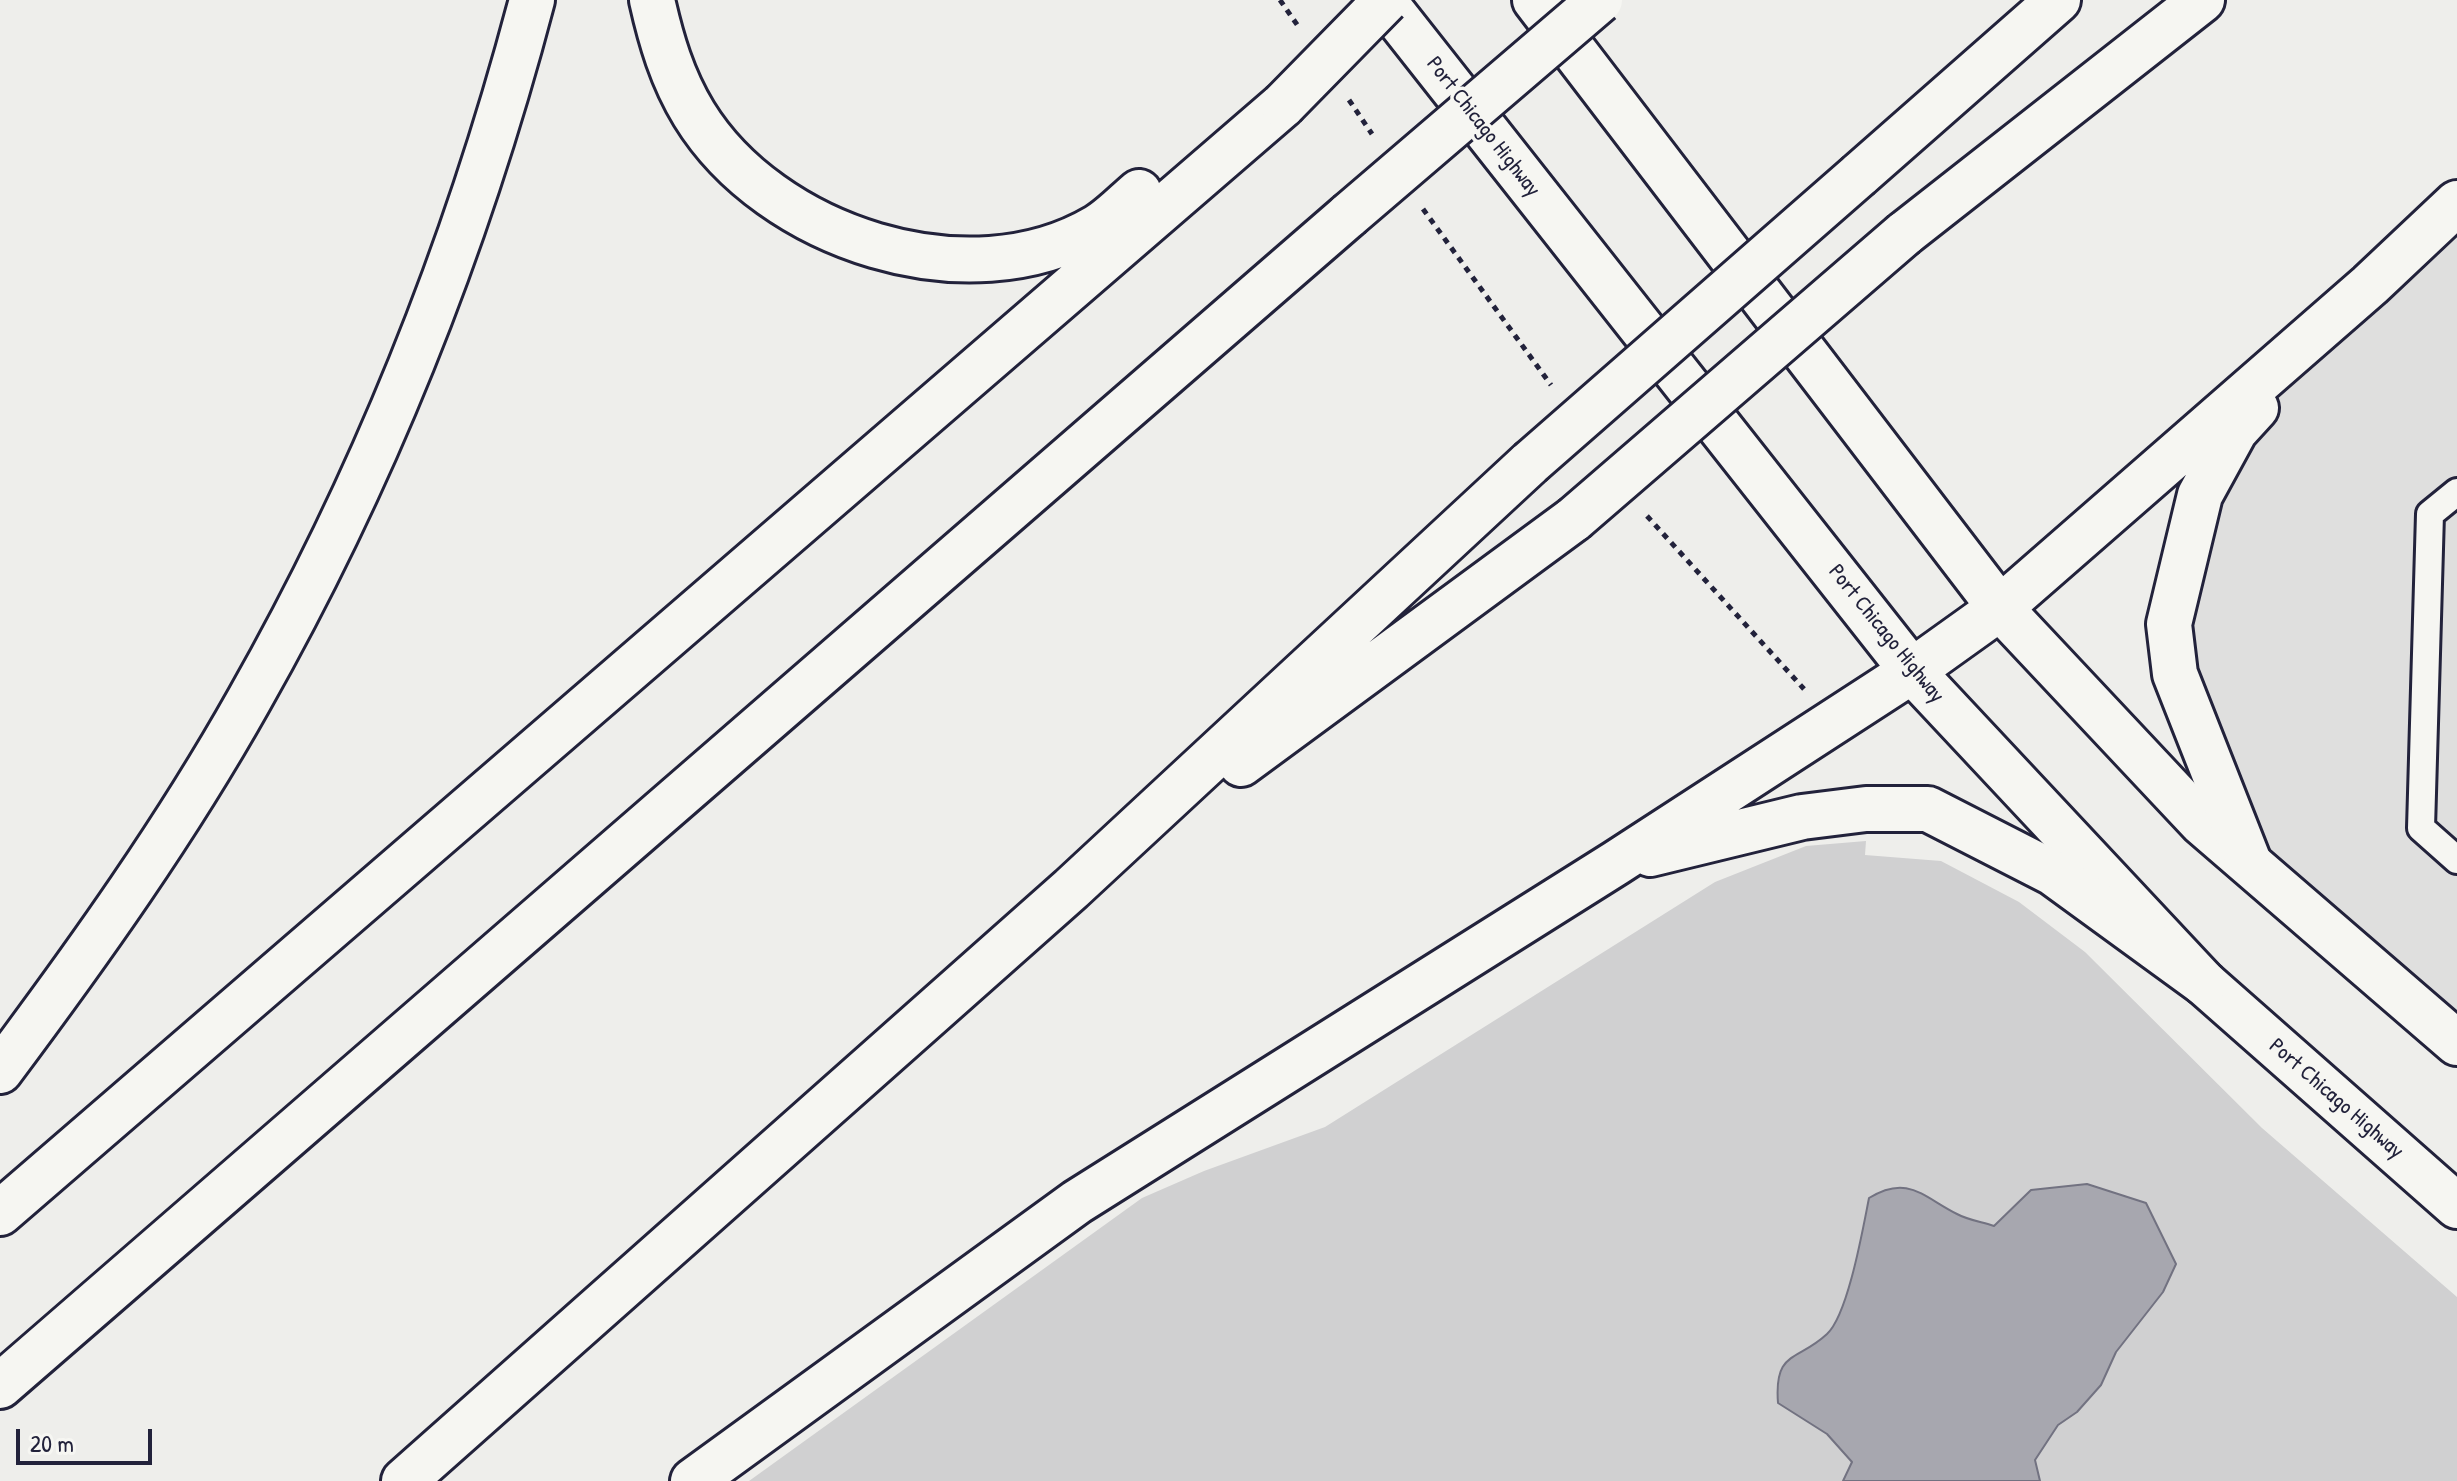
<!DOCTYPE html>
<style>
body{margin:0}
#map{position:relative;width:2457px;height:1481px;overflow:hidden;background:#eeeeeb;font-family:"Patrick Hand",sans-serif}
canvas{display:block}
.scale{position:absolute;left:16px;top:1429px;width:136px;height:36px;box-sizing:border-box;border:4px solid #22223b;border-top:0;padding-left:10px;font-size:24px;line-height:28px;white-space:nowrap;color:#22223b;-webkit-text-stroke:6px #f6f6f2;paint-order:stroke}
</style>
<div id="map">
<canvas width="2457" height="1481"></canvas>
<div class="scale">20 m</div>
</div>
<script>
const ctx = document.querySelector('canvas').getContext('2d');
ctx.lineJoin = 'round';
function paint(path, color) { ctx.fillStyle = color; ctx.fill(path, 'evenodd'); }
function stroke(path, color, width, dash) { ctx.strokeStyle = color; ctx.lineWidth = width; ctx.lineCap = dash ? 'butt' : 'round'; ctx.setLineDash(dash || []); ctx.stroke(path); }
function label(font, color, halo, rows, align = 'center') {
  ctx.font = font + ' "Patrick Hand",sans-serif'; ctx.lineWidth = 7; ctx.setLineDash([]); ctx.textBaseline = 'middle'; ctx.strokeStyle = halo; ctx.fillStyle = color; for (const [text, x, y, turn = 0] of rows) {
    ctx.save(); ctx.translate(x, y); ctx.rotate((+turn || 0) * Math.PI / 180); ctx.textAlign = isNaN(turn) ? turn : align; if (halo) ctx.strokeText(text, 0, 0); ctx.fillText(text, 0, 0); ctx.restore();
  }
}
const built = new Path2D(`
 M2457 203V1043L2249 862 2175 674 2235 431Z`);
const green = new Path2D(`
 M1866 841 1865 855 1941 861 2019 902 2085 952 2262 1128 2457 1297V1481H749L1142 1198 1204 1171 1325 1127 1715 882 1806 846Z`);
const water = new Path2D(`
 M2087 1184 2146 1203 2176 1264 2163 1292 2116 1352 2101 1385 2077 1412 2058 1425 2035 1460 2040 1481H1843L1852 1462 1827 1434 1778 1403C1774 1350 1797 1362 1827 1334 1848 1315 1863 1228 1869 1198 1908 1174 1923 1197 1957 1214 1968 1220 1982 1222 1994 1226L2031 1190Z`);
const path = new Path2D(`
 M1280 0 1298 26
 M1349 100 1372 134
 M1423 209 1551 385
 M1647 516 1804 689`);
const service = new Path2D(`
 M2457 492 2430 514 2421 828 2457 860`);
const tertiary = new Path2D(`
 M2000 608 2201 822 2457 1043
 M1912 671 2204 983 2457 1206`);
const primary = new Path2D(`
 M1383 0 1912 671
 M1535 0 2000 608`);
const motorway = new Path2D(`
 M652 0C661 40 672 78 694 114 770 238 968 303 1097 227 1112 218 1126 203 1139 192
 M1859 175 2058 0
 M1904 234 2202 0
 M1241 764 1574 519
 M1650 854 1802 817 1866 809H1928L2053 873 2204 983
 M2249 862 2175 674 2169 624 2200 495 2235 431 2256 408
 M0 1071C89 952 176 830 249 700 374 480 468 243 532 0
 M0 1213 1283 105
 M0 1386 1349 215
 M404 1481 1071 889 1530 463
 M693 1481 1077 1202 1616 863 1912 671 2000 608 2370 285 2457 203`);
const motorwayBridge = new Path2D(`
 M1283 105 1386 0
 M1349 215 1600 0
 M1530 463 1859 175
 M1574 519 1904 234`);
const streetNames = [
 ["Port Chicago Highway",1483,127,52],
 ["Port Chicago Highway",1886,634,51],
 ["Port Chicago Highway",2336,1099,41]
];
paint(built, '#dfdfde');
paint(green, '#d0d0d1');
paint(water, '#a7a7af');
stroke(water, '#727281', 2);
stroke(service, '#22223b', 32);
stroke(tertiary, '#22223b', 50);
stroke(primary, '#22223b', 50);
stroke(motorway, '#22223b', 50);
stroke(path, '#22223b', 5, [6, 6]);
stroke(service, '#f6f6f2', 26);
stroke(tertiary, '#f6f6f2', 44);
stroke(primary, '#f6f6f2', 44);
stroke(motorway, '#f6f6f2', 44);
stroke(motorwayBridge, '#22223b', 50, []);
stroke(motorwayBridge, '#f6f6f2', 44);
label('22px', '#22223b', '#f6f6f2', streetNames);
</script>
